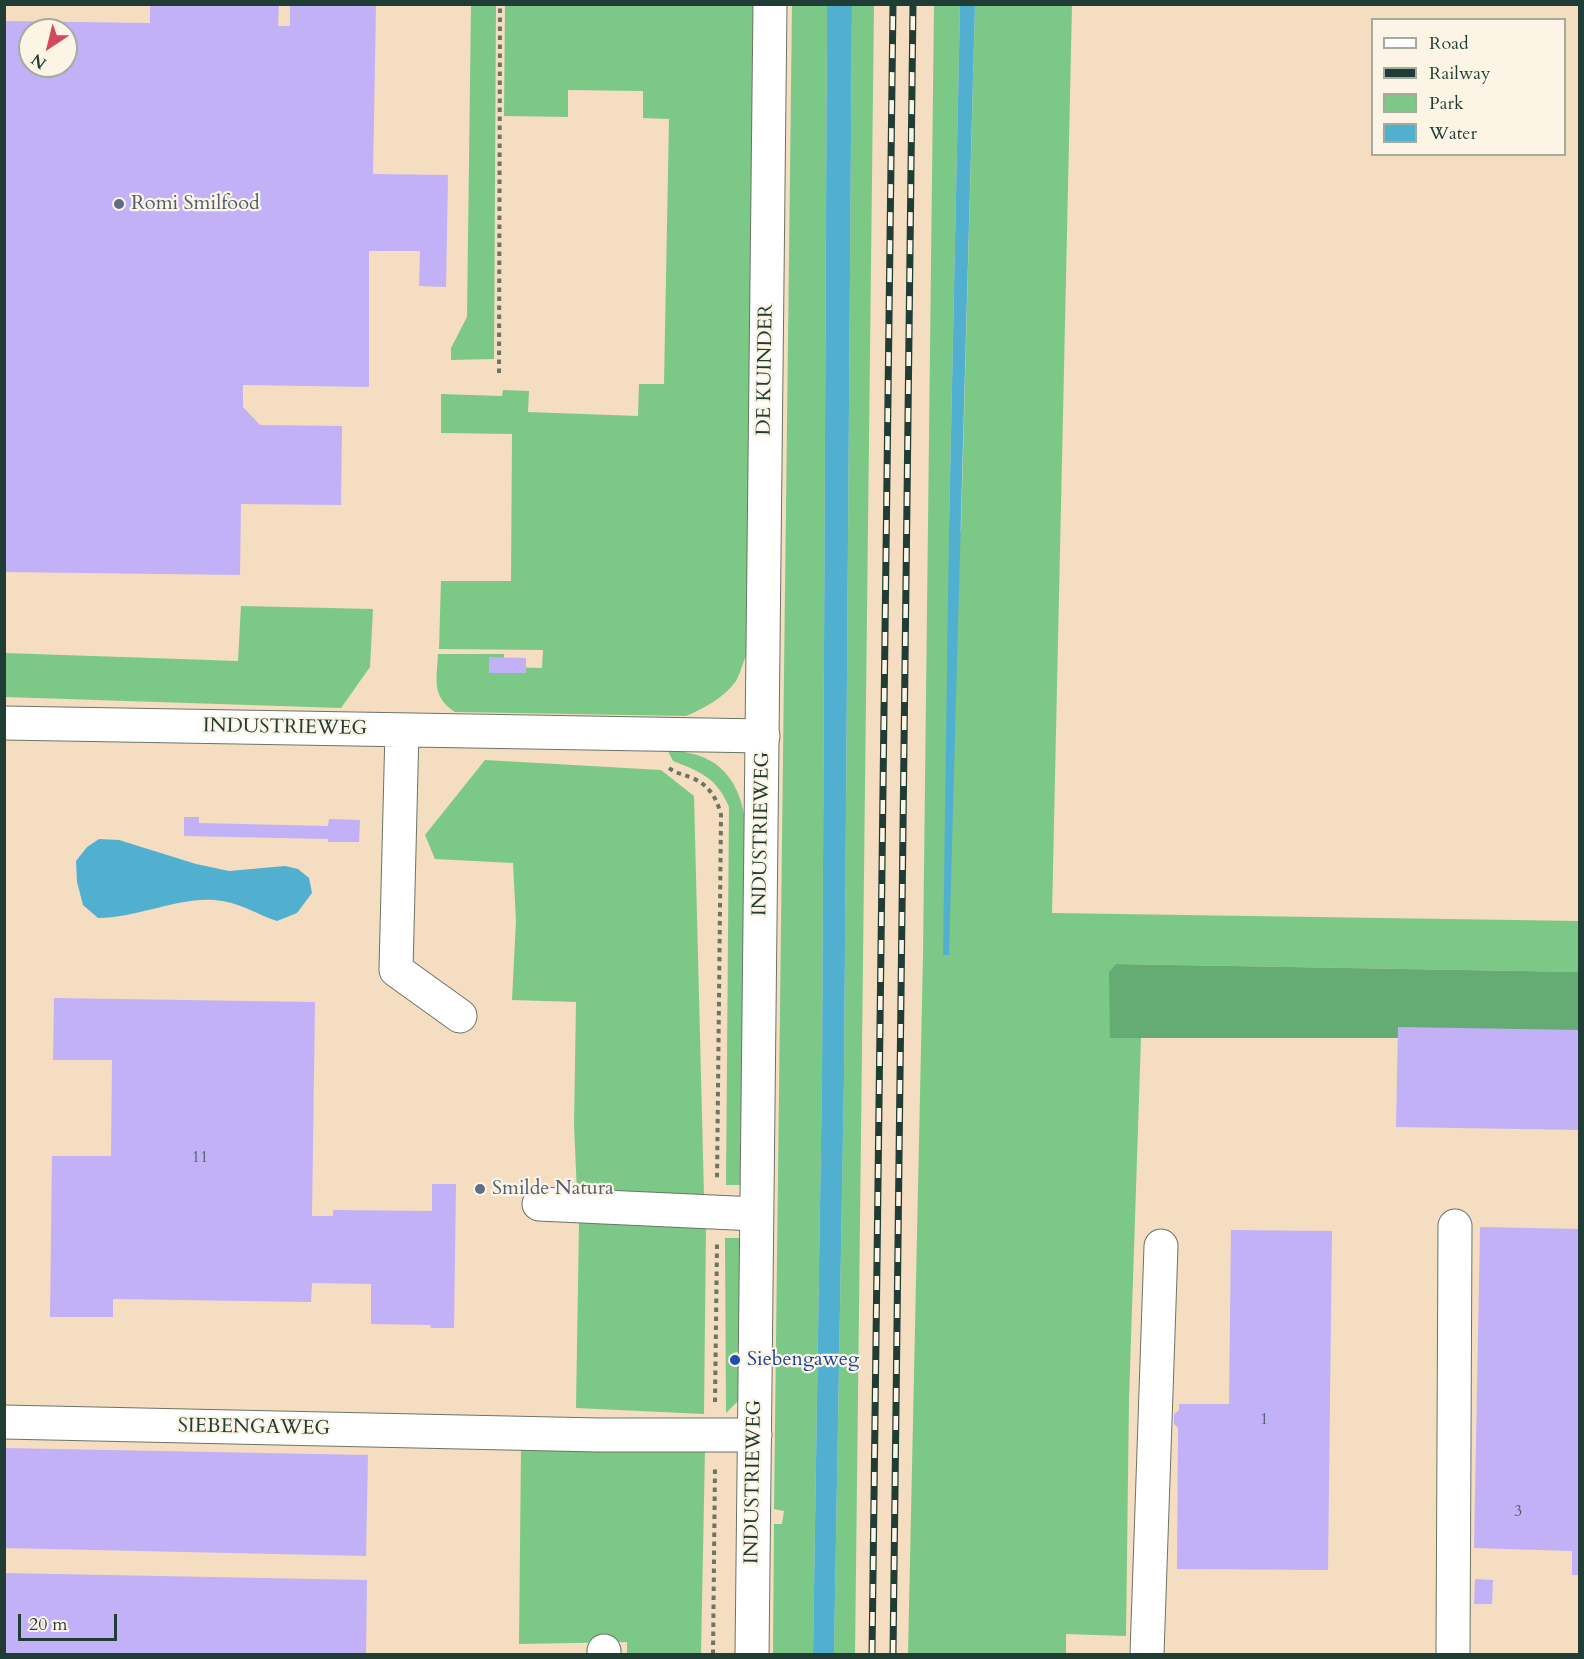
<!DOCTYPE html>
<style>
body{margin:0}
#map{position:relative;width:1584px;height:1659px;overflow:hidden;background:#f4ddc1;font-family:Cardo,serif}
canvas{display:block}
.frame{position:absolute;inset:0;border:6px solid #1f3d34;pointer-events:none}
.legend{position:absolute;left:1371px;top:18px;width:195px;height:138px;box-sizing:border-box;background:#fcf5e5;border:2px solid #a4ab9e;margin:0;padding:8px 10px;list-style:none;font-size:18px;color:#1f3d34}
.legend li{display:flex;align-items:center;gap:12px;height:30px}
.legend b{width:30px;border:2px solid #a4ab9e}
.north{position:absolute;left:18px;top:18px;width:60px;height:60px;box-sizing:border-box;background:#fcf5e5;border:2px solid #a4ab9e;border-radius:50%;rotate:215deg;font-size:16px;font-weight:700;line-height:24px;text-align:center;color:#1f3d34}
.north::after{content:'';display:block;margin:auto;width:21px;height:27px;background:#d1495b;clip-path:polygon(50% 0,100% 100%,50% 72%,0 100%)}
.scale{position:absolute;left:18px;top:1614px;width:99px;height:27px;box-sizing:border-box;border:3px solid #1f3d34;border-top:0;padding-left:8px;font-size:18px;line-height:21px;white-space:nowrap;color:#1f3d34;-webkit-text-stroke:4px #fcf5e5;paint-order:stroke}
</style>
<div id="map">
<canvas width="1584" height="1659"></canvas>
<div class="frame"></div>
<ul class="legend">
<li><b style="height:8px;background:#fff"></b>Road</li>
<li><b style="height:8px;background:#1f3d34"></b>Railway</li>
<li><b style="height:16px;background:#7cc887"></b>Park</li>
<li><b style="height:16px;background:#51b0cf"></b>Water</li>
</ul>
<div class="north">N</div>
<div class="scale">20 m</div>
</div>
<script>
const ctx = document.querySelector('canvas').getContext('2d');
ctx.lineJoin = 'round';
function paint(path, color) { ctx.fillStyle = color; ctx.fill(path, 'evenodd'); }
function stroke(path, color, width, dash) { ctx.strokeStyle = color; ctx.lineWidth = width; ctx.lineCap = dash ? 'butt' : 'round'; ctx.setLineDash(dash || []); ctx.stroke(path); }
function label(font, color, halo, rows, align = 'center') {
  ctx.font = font + ' Cardo,serif'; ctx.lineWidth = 4.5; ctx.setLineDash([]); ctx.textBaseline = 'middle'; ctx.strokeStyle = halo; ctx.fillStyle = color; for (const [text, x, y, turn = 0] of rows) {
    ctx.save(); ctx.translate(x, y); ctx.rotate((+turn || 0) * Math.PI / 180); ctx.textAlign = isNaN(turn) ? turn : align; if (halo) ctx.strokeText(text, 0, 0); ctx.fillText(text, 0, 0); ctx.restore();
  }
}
const green = new Path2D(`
 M827 4 822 1077 813 1654H773L774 1524H782L784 1511 774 1509 792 5Z
 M874 4 855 1654H834L844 1077 852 5Z
 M471 5H496L494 359 451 360V348L467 317Z
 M505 5H753L748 650C744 659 741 672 736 681 725 697 703 709 686 716L455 712C431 696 437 680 438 654H504V667L542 668 543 650 439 649 441 581H511L512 434 441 433V394L502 396 503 390 529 391 528 412 638 416 639 384H664L669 119 643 118V91L568 90V117L504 116Z
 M934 5H960L949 527 961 531 975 5H1072L1052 913 1579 921V972L1116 964 1110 1038H1141L1129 1399 1126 1636 1066 1634V1654H908L923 955Z
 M241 606 373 609 370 667 341 708 5 697V653L238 661Z
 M668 751C713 751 738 774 745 819L740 1185H726L729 807C717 778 701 772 673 761Z
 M485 760 661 770 694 796 704 1197 577 1193 574 1125 576 1002 512 1000 516 921 513 863 435 859 425 835Z
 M579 1223 706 1226 704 1414 576 1408Z
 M725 1238H740V1351L733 1353 734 1367H740L739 1400 726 1413Z
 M705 1449 701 1654H627V1642L519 1644 521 1450Z`);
const forest = new Path2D(`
 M1116 964 1579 972V1038H1110L1109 972Z`);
const water = new Path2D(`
 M852 5 844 1077 834 1654H813L822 1077 827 5Z
 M975 5 949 955H943L949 527 960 5Z
 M99 839 119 840 196 864 229 871 285 866 298 869 309 878 312 893 297 913 277 921C256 914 237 901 214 900 179 897 136 918 98 918L83 905 77 882 76 861 87 847Z`);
const building = new Path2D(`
 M150 4H279L278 26H290V5H376L373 174 448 175 446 287 419 286 420 251H369V387L243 385V407L260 425 342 426 341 505 241 504 240 575 4 572V21L150 23ZM30 30H66V66H30Z
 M489 657 526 658V673H489Z
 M184 817H199V823L328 826 329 819 360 820 359 842H328V839L184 836Z
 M54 998 315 1002 312 1216H333V1210L432 1211V1184H456L454 1328H431L430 1325 371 1324V1284L312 1283 311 1302 113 1299V1317H50L52 1156H111L112 1060H53Z
 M1398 1027 1580 1030V1130L1396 1127Z
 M1480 1227 1580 1229V1575H1572V1551L1474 1548Z
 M1231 1230 1332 1231 1328 1570 1177 1569 1178 1428 1174 1424V1414L1179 1410V1404H1229Z
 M4 1448 368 1455 366 1556 4 1548Z
 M4 1573 367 1580 366 1654H4Z
 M1475 1579 1493 1580 1492 1604H1474Z`);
const path = new Path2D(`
 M499 373 500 4
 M669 768C677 774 683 774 692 778 708 784 717 798 721 815L717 1180
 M715 1402 717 1244
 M713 1654 715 1466`);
const minor = new Path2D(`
 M4 723 763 736
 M402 730 396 970 460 1016
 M539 1204 756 1214
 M4 1422 599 1435H755
 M604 1651V1654
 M1147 1654 1161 1246
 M1453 1654 1455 1226`);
const major = new Path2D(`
 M752 1654 770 4`);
const rail = new Path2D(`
 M872 1654 893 4
 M893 1654 913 4`);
const markers = [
 [119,204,6,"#5c6f8a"],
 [480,1189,6,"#5c6f8a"],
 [735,1360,6,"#1a4fb4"]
];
const numberNames = [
 ["11",200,1158],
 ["1",1264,1420],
 ["3",1518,1512]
];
const serviceNames = [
 ["Romi Smilfood",131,204],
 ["Smilde Natura",492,1189]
];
const streetNames = [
 ["DE KUINDER",766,370,-89],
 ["INDUSTRIEWEG",285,728,1],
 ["INDUSTRIEWEG",762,834,-89],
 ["SIEBENGAWEG",254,1428,1],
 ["INDUSTRIEWEG",754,1482,-89]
];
const transitNames = [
 ["Siebengaweg",747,1360]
];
paint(green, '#7cc887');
paint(forest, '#65ac74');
paint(water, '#51b0cf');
paint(building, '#c2b1f7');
stroke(minor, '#6a7565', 35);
stroke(major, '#6a7565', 35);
stroke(path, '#6a7565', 4, [4.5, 4.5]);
stroke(minor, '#fff', 33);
stroke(major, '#fff', 33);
stroke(rail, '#1f3d34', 7);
stroke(rail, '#fcf5e5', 4.5, [14]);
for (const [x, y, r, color] of markers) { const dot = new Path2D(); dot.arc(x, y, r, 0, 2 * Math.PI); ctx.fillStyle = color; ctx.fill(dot); stroke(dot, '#fcf5e5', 2); }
label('16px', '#485a65', null, numberNames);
label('20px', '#4e5e75', '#fcf5e5', serviceNames, 'left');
label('20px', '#1f3d34', '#fcf5e5', streetNames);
label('20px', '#164399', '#fcf5e5', transitNames, 'left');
</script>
